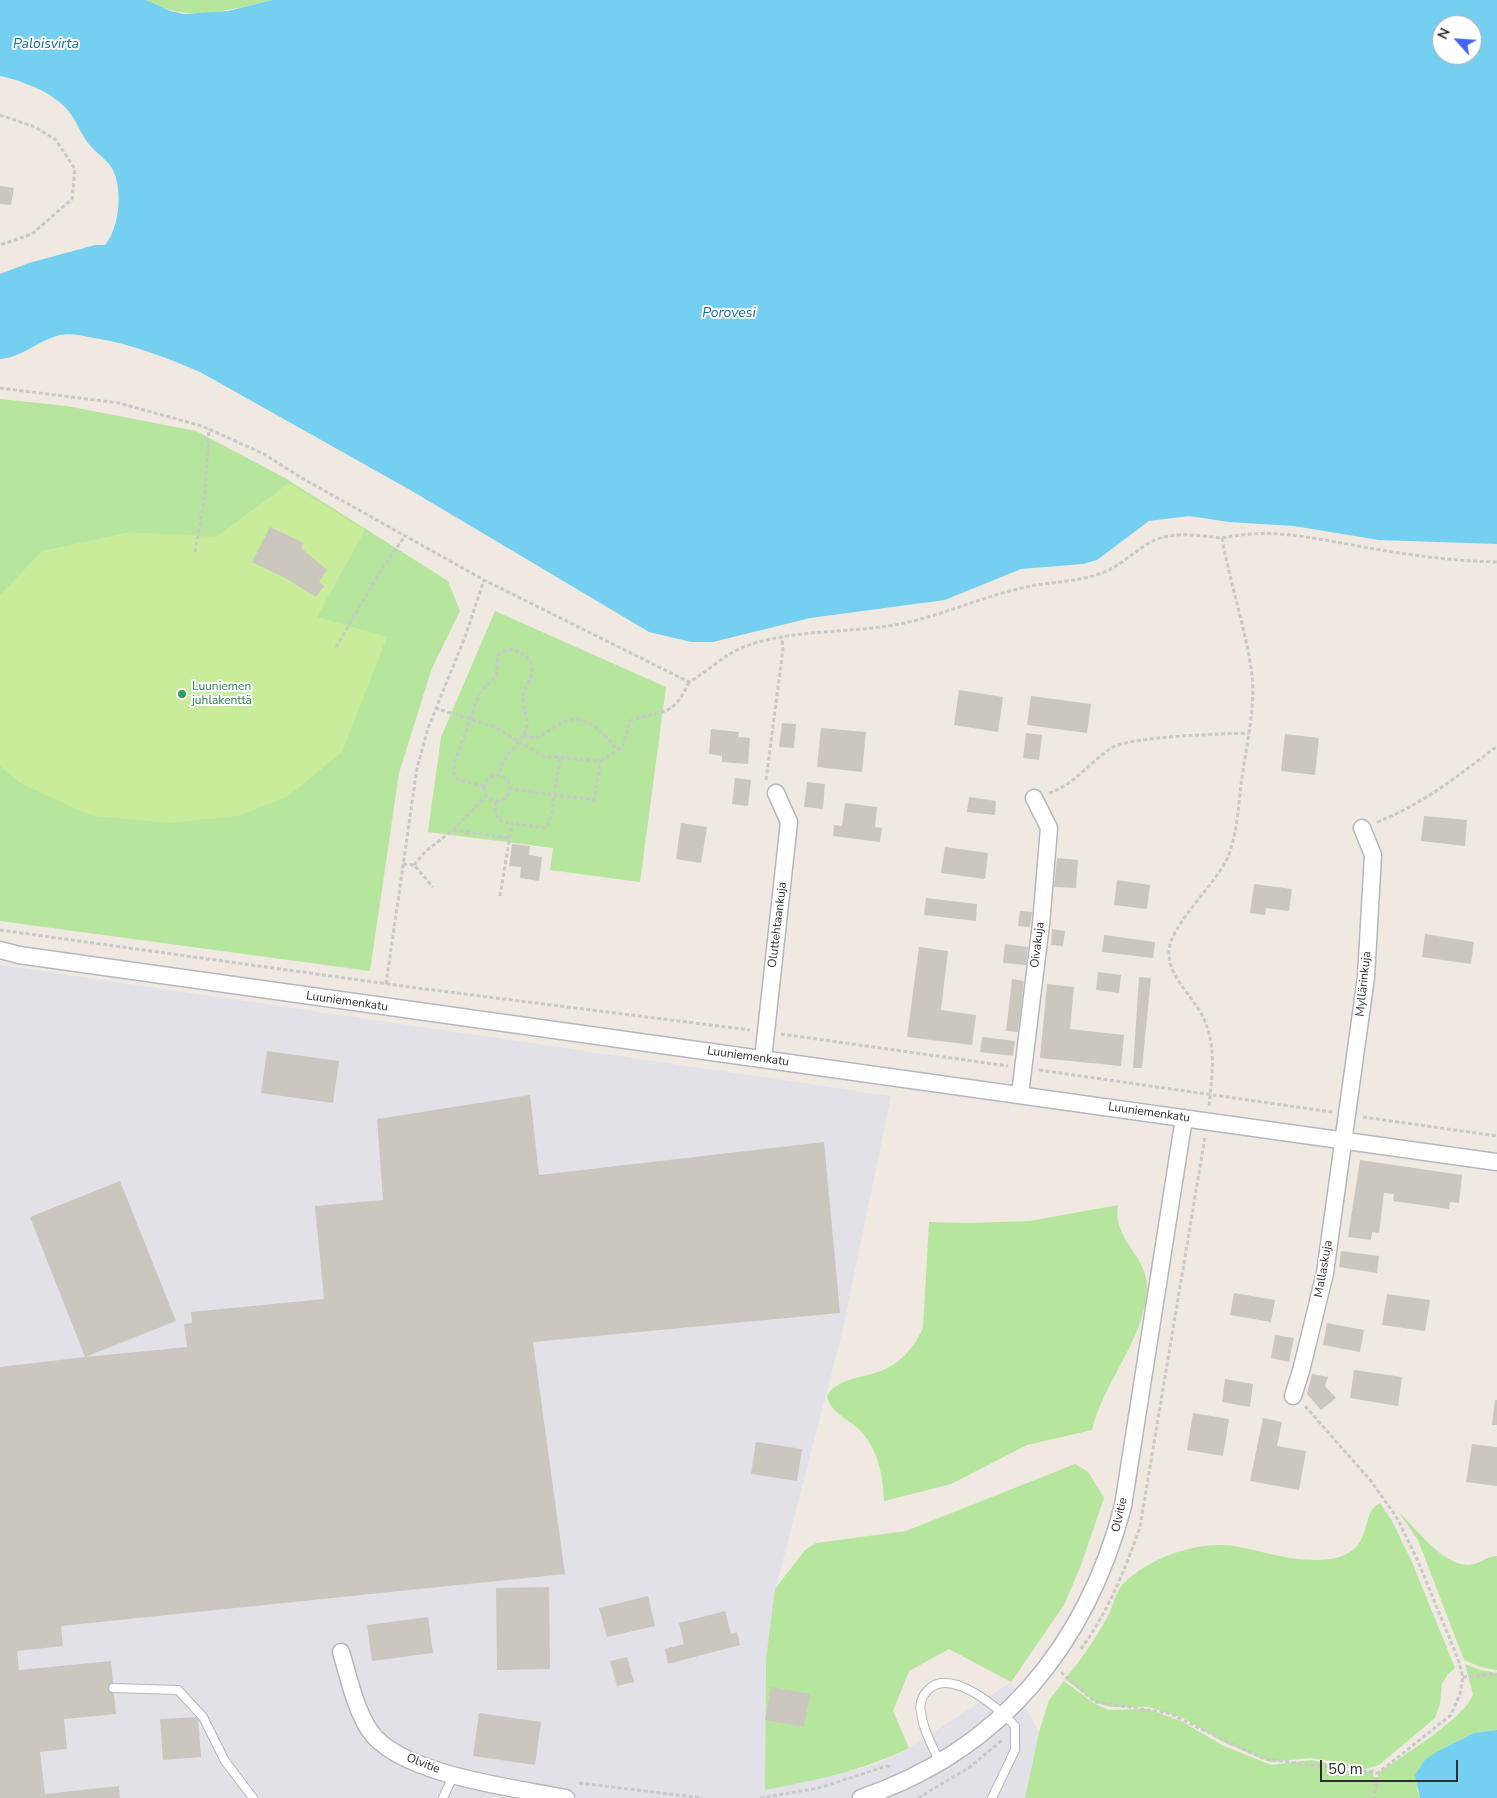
<!DOCTYPE html>
<meta charset="utf-8">
<style>
body{margin:0}
#map{position:relative;width:1497px;height:1798px;overflow:hidden;background:#efe9e1;font-family:"Nunito Sans",sans-serif}
canvas{display:block}
.north{position:absolute;left:1432px;top:15px;width:50px;height:50px;box-sizing:border-box;background:#fff;border:1px solid #ababab;border-radius:50%;rotate:296deg;font-size:14px;font-weight:700;line-height:20px;text-align:center;color:#2e2e2e}
.north::after{content:'';display:block;margin:auto;width:18px;height:22px;background:#4264fb;clip-path:polygon(50% 0,100% 100%,50% 72%,0 100%)}
.scale{position:absolute;left:1320px;top:1760px;width:138px;height:22px;box-sizing:border-box;border:2px solid #2e2e2e;border-top:0;padding-left:6px;font-size:15px;line-height:18px;white-space:nowrap;color:#2e2e2e;-webkit-text-stroke:4px #fff;paint-order:stroke}
</style>
<div id="map">
<canvas width="1497" height="1798"></canvas>
<div class="north">N</div>
<div class="scale">50 m</div>
</div>
<script>
const ctx = document.querySelector('canvas').getContext('2d');
ctx.lineJoin = 'round';
function paint(path, color) { ctx.fillStyle = color; ctx.fill(path, 'evenodd'); }
function stroke(path, color, width, dash) { ctx.strokeStyle = color; ctx.lineWidth = width; ctx.lineCap = dash ? 'butt' : 'round'; ctx.setLineDash(dash || []); ctx.stroke(path); }
function label(font, color, halo, rows, align = 'center') {
  ctx.font = font + ' "Nunito Sans",sans-serif'; ctx.lineWidth = 4; ctx.setLineDash([]); ctx.textBaseline = 'middle'; ctx.strokeStyle = halo; ctx.fillStyle = color; for (const [text, x, y, turn = 0] of rows) {
    ctx.save(); ctx.translate(x, y); ctx.rotate((+turn || 0) * Math.PI / 180); ctx.textAlign = isNaN(turn) ? turn : align; if (halo) ctx.strokeText(text, 0, 0); ctx.fillText(text, 0, 0); ctx.restore();
  }
}
const industrial = new Path2D(`
 M0 965 891 1096 842 1333 775 1591 766 1659 765 1790 823 1778 877 1764 909 1748 1011 1682 1039 1732 1025 1798H0Z`);
const green = new Path2D(`
 M146 0H272C231 10 185 24 146 0Z
 M0 399 67 406 196 431 285 478 448 581 460 611 432 668 399 773 370 971 0 921Z
 M495 611 666 687 640 882 550 870 553 848 428 832 441 737Z
 M1118 1205C1111 1238 1149 1257 1147 1289 1144 1341 1104 1380 1092 1430L1027 1445 951 1484 884 1501C883 1474 878 1449 859 1429 848 1419 830 1412 827 1396 836 1379 861 1378 878 1372 899 1365 914 1348 923 1328L929 1222 968 1223 1030 1221Z
 M1075 1464 1088 1472 1104 1498 1081 1565 1064 1605 1011 1682 949 1649 909 1671 893 1711 909 1748C862 1771 816 1780 765 1790L766 1659 775 1589 805 1550 816 1543 906 1531Z
 M1380 1503 1392 1521 1412 1562 1455 1668 1448 1674 1442 1684 1440 1704 1435 1718 1379 1765 1359 1771 1331 1761 1311 1758 1271 1762 1225 1743 1183 1718 1149 1707H1110L1095 1702 1065 1679C1081 1660 1096 1638 1108 1616 1113 1606 1116 1590 1125 1582 1152 1557 1197 1541 1234 1546 1252 1549 1271 1555 1290 1558 1306 1560 1326 1562 1342 1556 1374 1544 1359 1514 1380 1503Z
 M1398 1511C1415 1528 1443 1565 1468 1565 1479 1565 1486 1556 1497 1556V1670L1481 1667 1464 1660 1418 1540Z
 M1465 1664 1480 1670 1497 1673V1730L1474 1733 1438 1751 1417 1789 1420 1798H1025L1039 1732 1049 1700 1064 1681 1095 1704 1109 1710 1148 1709 1181 1721 1224 1746 1271 1765 1311 1760 1330 1764 1359 1774 1374 1769 1373 1776 1378 1778V1773C1399 1758 1466 1718 1473 1694Z`);
const pitch = new Path2D(`
 M289 483 365 530 317 617 387 637 342 752 287 797 238 816 170 823 92 816 20 783 0 766V595L42 551 130 532 216 537Z`);
const water = new Path2D(`
 M0 0H146L170 11 184 14 228 11 272 0H1497V544L1379 540 1294 526 1229 522 1189 516 1149 521 1097 560 1083 564 1021 569 945 600 810 618 713 642H691L649 632 412 491 200 372C165 357 132 344 94 338 83 336 71 333 60 335 39 340 21 358 0 359V274L29 263 95 245H105C120 227 123 189 112 168 106 159 95 152 88 143 81 134 77 122 70 113 55 93 24 81 0 76ZM1442 25H1472V55H1442Z
 M1497 1730V1798H1420L1415 1775 1425 1760 1438 1751 1474 1733Z`);
const building = new Path2D(`
 M0 186 14 188 11 205 0 204Z
 M270 527 304 543 301 548 327 570 319 582 324 586 316 597 285 578 252 562Z
 M959 690 1003 697 998 732 954 725Z
 M1031 696 1091 704 1087 733 1027 725Z
 M782 723 796 724 794 748 779 747Z
 M821 728 866 732 862 772 817 767Z
 M711 729 739 732 738 737 750 738 748 764 722 762V756L709 754Z
 M1026 733 1042 735 1039 760 1023 758Z
 M1285 734 1319 738 1315 775 1281 771Z
 M735 778 751 780 748 806 732 804Z
 M807 782 825 784 823 809 804 807Z
 M969 797 996 801 995 815 967 812Z
 M845 803 877 807 875 827 882 828 880 842 833 836 834 825 842 826Z
 M1424 816 1467 820 1465 846 1421 841Z
 M681 823 707 827 701 863 676 859Z
 M512 844 530 846 529 855 542 857 539 881 520 878 521 867 509 866Z
 M945 847 988 853 985 879 941 873Z
 M1057 858 1078 860 1076 888 1054 887Z
 M1117 880 1150 885 1147 909 1114 905Z
 M1254 884 1292 889 1289 911 1266 908 1265 915 1250 913Z
 M926 898 977 904 976 921 924 915Z
 M1020 911 1032 912 1030 927 1018 926Z
 M1052 929 1065 931 1063 946 1051 945Z
 M1425 934 1474 942 1471 964 1422 957Z
 M1104 935 1155 942 1153 958 1102 952Z
 M1005 944 1028 947 1026 965 1003 963Z
 M919 947 948 951 941 1010 976 1015 972 1045 907 1037Z
 M1098 972 1121 975 1119 993 1096 990Z
 M1139 977 1151 978 1142 1068H1133Z
 M1012 979 1024 981 1018 1032 1006 1031Z
 M1047 984 1074 987 1070 1029 1124 1035 1121 1066 1040 1058Z
 M982 1037 1015 1041 1013 1056 980 1052Z
 M267 1051 339 1061 333 1103 261 1093Z
 M530 1095 539 1175 824 1142 840 1313 533 1342 565 1574 61 1626 63 1646 17 1651 19 1670 111 1661 116 1714 64 1719 67 1749 40 1752 45 1794 119 1786 120 1798H0V1367L85 1357 30 1217 120 1181 176 1321 85 1357 187 1347 184 1324 192 1323 191 1312 324 1299 315 1206 383 1200 377 1119Z
 M1360 1160 1462 1175 1459 1203 1450 1202 1449 1209 1393 1201 1394 1194 1384 1193 1379 1233 1372 1232 1371 1240 1348 1237Z
 M1341 1251 1379 1256 1377 1273 1339 1267Z
 M1234 1293 1275 1300 1271 1322 1230 1315Z
 M1387 1294 1430 1300 1425 1331 1382 1325Z
 M1327 1323 1364 1330 1360 1352 1323 1345Z
 M1275 1335 1294 1338 1289 1362 1271 1358Z
 M1354 1370 1402 1377 1398 1406 1350 1398Z
 M1312 1374 1328 1377 1325 1386 1336 1398 1321 1410 1307 1394Z
 M1225 1379 1253 1384 1250 1407 1222 1402Z
 M1495 1400H1497V1425H1492Z
 M1193 1413 1229 1419 1223 1456 1187 1450Z
 M1263 1418 1282 1422 1277 1446 1306 1451 1299 1490 1250 1481Z
 M756 1442 802 1449 797 1481 751 1474Z
 M1472 1444 1497 1447V1486L1466 1482Z
 M549 1587 550 1669 497 1670 496 1588Z
 M648 1596 655 1626 607 1637 599 1608Z
 M725 1611 731 1634 737 1632 740 1645 668 1664 665 1649 684 1644 679 1623Z
 M428 1617 433 1653 372 1661 367 1625Z
 M627 1657 634 1682 617 1686 610 1661Z
 M771 1687 810 1694 804 1727 765 1720Z
 M479 1713 541 1722 535 1765 473 1756Z
 M198 1717 201 1757 163 1760 160 1719Z`);
const path = new Path2D(`
 M0 115 35 127 56 140 75 169 72 199 32 234 0 245
 M0 388 119 403 202 426 264 454 300 477 484 580 689 682C709 671 724 654 746 646 791 630 841 633 888 626 936 619 979 597 1026 587 1049 582 1074 582 1096 575 1119 569 1134 550 1155 540 1175 531 1201 536 1222 538 1230 584 1246 629 1252 675 1256 707 1245 752 1241 785 1238 809 1237 836 1227 859 1214 886 1171 924 1169 951 1167 976 1193 996 1203 1017 1217 1045 1212 1076 1209 1106
 M1222 538C1270 528 1306 537 1353 545 1401 554 1448 561 1497 562
 M195 552 205 495 209 429
 M336 647 383 567 405 536
 M435 708 495 727 543 756 601 761 594 800 510 789
 M523 735 536 738C545 734 552 728 561 723 584 710 604 733 617 750
 M601 761 623 746 630 721C664 708 672 719 689 682
 M484 788a13 13 0 1 1 26 0a13 13 0 1 1-26 0Z
 M766 780 783 649 782 639
 M484 786 458 780 454 773 455 762 479 694 496 676 498 655C509 645 520 651 530 660 537 680 522 684 523 701 523 712 531 720 525 732 517 749 503 753 499 775
 M1049 793C1074 785 1090 762 1111 748 1130 736 1223 734 1249 733
 M496 801C494 816 496 821 512 823
 M1377 822C1420 806 1461 774 1497 746
 M453 830 509 838
 M403 864 414 865 433 887
 M414 865 426 851 453 830 487 795
 M500 896 512 823 546 828 551 816 560 758
 M0 930 417 988 750 1030
 M386 984 417 768 428 728 465 637 484 580
 M781 1034 1008 1066
 M1039 1070 1332 1112
 M1363 1117 1497 1136
 M1305 1406 1371 1481 1397 1518 1417 1559 1458 1659 1463 1677 1460 1694 1451 1715 1378 1773 1374 1798
 M1081 1649C1108 1612 1125 1570 1140 1527L1205 1137
 M1061 1672 1095 1702 1168 1713 1264 1759 1378 1773
 M1463 1677 1497 1674
 M579 1783 702 1798
 M760 1798 819 1788 887 1766 891 1767
 M918 1798 970 1767 1002 1740`);
const service = new Path2D(`
 M113 1688 178 1690 203 1717 225 1761 253 1798
 M940 1763C933 1747 923 1730 921 1712 919 1705 922 1696 927 1691 949 1665 1000 1709 1015 1726V1750L992 1798
 M443 1798 453 1776`);
const minor = new Path2D(`
 M0 950 19 955C512 1026 1005 1092 1497 1162
 M763 1059 789 822 776 793
 M1020 1094 1041 924 1049 828 1034 798
 M1293 1396 1301 1371 1325 1273 1366 977 1373 855 1362 828
 M341 1652C349 1678 355 1709 370 1731 400 1775 516 1788 566 1798
 M861 1798C1000 1751 1086 1646 1123 1506L1184 1118`);
const markers = [
 [182,694,5,"#2e9e5b"]
];
const leisureNames = [
 ["Luuniemen",192,687],
 ["juhlakenttä",192,701]
];
const streetNames = [
 ["Oluttehtaankuja",778,925,-83],
 ["Oivakuja",1038,945,-83],
 ["Myllärinkuja",1364,984,-84],
 ["Luuniemenkatu",347,1002,8],
 ["Luuniemenkatu",748,1057,8],
 ["Luuniemenkatu",1149,1113,8],
 ["Mallaskuja",1324,1269,-80],
 ["Olvitie",1120,1515,-77],
 ["Olvitie",423,1764,21]
];
const waterNames = [
 ["Paloisvirta",46,45],
 ["Porovesi",729,314]
];
paint(industrial, '#e3e1e8');
paint(green, '#b6e59e');
paint(pitch, '#c9ec9a');
paint(water, '#75cff0');
paint(building, '#cbc7bf');
stroke(service, '#b4b7c1', 10);
stroke(minor, '#b4b7c1', 19);
stroke(path, '#c9c9c9', 3, [4, 2.5]);
stroke(service, '#fff', 8);
stroke(minor, '#fff', 16);
for (const [x, y, r, color] of markers) { const dot = new Path2D(); dot.arc(x, y, r, 0, 2 * Math.PI); ctx.fillStyle = color; ctx.fill(dot); stroke(dot, '#fff', 2); }
label('12px', '#27864d', '#fff', leisureNames, 'left');
label('12px', '#2e2e2e', '#fff', streetNames);
label('italic 14px', '#0d6fa3', '#fff', waterNames);
</script>
